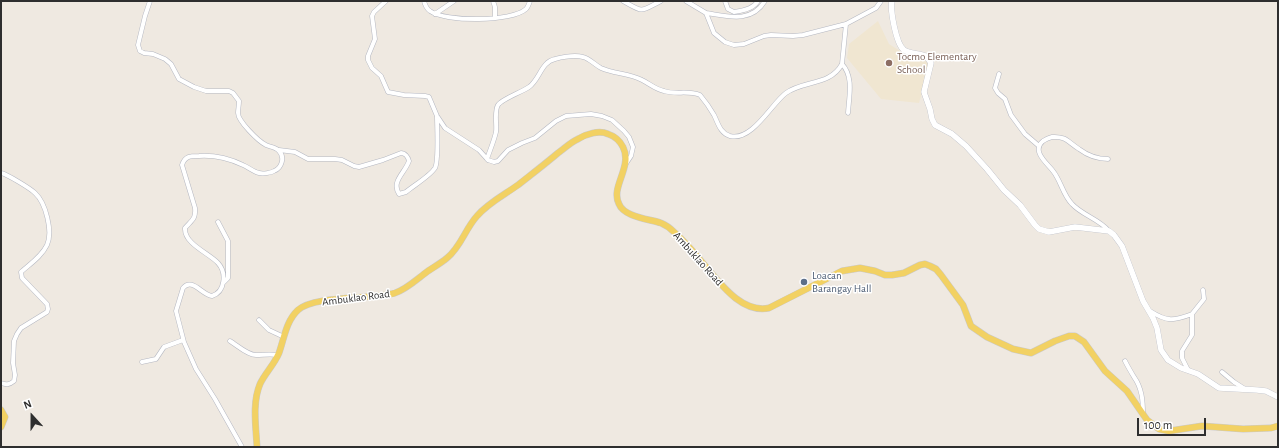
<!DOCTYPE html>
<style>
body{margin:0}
#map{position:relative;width:1279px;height:448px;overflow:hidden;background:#efe9e1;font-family:"Alegreya Sans",sans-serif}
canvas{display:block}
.frame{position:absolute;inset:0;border:2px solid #2e2e2e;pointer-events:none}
.north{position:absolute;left:12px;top:396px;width:40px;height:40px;-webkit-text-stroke:3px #fff;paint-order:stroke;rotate:339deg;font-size:11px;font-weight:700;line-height:16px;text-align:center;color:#2e2e2e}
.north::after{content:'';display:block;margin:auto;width:14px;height:18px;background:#2e2e2e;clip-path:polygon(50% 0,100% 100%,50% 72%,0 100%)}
.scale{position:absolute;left:1137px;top:418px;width:69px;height:18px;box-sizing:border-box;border:2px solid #2e2e2e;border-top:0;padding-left:5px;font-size:12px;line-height:14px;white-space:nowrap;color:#2e2e2e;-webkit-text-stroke:3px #fff;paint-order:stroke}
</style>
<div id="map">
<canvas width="1279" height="448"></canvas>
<div class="frame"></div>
<div class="north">N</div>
<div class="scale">100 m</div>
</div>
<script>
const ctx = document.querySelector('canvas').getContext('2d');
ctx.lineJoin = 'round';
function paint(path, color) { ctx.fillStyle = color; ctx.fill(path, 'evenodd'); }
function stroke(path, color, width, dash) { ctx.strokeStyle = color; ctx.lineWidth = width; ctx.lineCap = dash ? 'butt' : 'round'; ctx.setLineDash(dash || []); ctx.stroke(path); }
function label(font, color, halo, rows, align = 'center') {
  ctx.font = font + ' "Alegreya Sans",sans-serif'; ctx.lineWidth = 3; ctx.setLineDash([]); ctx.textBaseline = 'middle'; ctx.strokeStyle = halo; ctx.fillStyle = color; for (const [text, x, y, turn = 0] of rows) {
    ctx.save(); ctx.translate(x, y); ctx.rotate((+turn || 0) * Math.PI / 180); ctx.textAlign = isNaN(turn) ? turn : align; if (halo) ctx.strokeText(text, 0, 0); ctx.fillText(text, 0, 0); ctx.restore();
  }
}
const education = new Path2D(`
 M878 21 889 44 908 56 927 57 929 68 919 103 881 99 847 58 849 44Z`);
const street = new Path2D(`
 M150 1 145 16 138 45 140 51 144 53 153 54 165 59 171 64 179 79 194 87 206 91H229L233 93 239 101C239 106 238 109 238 113 238 121 258 141 266 145 270 147 276 147 279 151 285 157 282 168 274 171 271 173 263 174 259 173 254 172 248 167 243 165 228 158 215 155 199 156 190 156 185 156 182 165L195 208C196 219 192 220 185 228 184 244 209 253 218 263 227 273 225 292 212 296 202 295 192 277 183 288L176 311 184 342 196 369 215 399 242 447
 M386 1 374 12 372 16 375 39 368 56V60L372 68 381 76 388 92 404 95 425 96 429 97 437 116 445 128 479 150 488 160
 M424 1C425 5 427 9 430 11 445 22 512 22 526 9 528 7 529 4 530 1
 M493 1 495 7V18
 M623 1C645 13 639 12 661 1
 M686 1 706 13
 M725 1 728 9 734 12C742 11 754 8 758 1
 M435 14 454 1
 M846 24 876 8 881 1
 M842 64C854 77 849 96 848 113
 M999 74 995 88 998 93 1005 99 1011 115 1025 134 1039 146
 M279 150 295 152 308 159H335L342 160 354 166 359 167 383 160 401 153C405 153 408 157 409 161 405 173 391 181 399 194L406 192C413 186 430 176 435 168 439 161 437 126 437 116
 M1108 159C1097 159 1087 155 1079 149 1068 142 1066 136 1052 137 1048 138 1046 139 1043 141 1031 151 1047 163 1053 171 1061 181 1063 195 1072 204 1082 215 1099 219 1109 231
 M625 165 631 156 633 147 629 137 624 131 612 120 602 116 591 114 566 116 556 121 535 138 522 143 508 150 498 161 494 162 488 160 487 159C490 150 494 141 496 132 497 125 494 111 498 105 502 99 522 92 529 87 540 79 541 62 555 59 563 57 575 55 583 57 589 58 595 65 601 68 614 74 629 73 642 80 650 84 655 89 664 91 676 95 688 90 700 95 705 101 710 108 714 115 718 123 720 133 730 136 752 142 772 103 786 93 804 80 830 86 842 64L846 24 803 35 793 36 771 35 764 36 744 44 734 45 725 42 714 33 706 13C727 16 751 24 765 1
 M1 173C7 174 31 189 35 193 46 203 53 232 47 245 42 256 30 264 21 272L22 278 47 304 48 309 47 312 21 328 17 334 14 341 13 363 15 375 14 381C9 385 6 385 1 383
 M218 222 228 241V278L224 282
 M1150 311C1167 322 1174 321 1192 314
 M259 320 269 330 284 337
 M230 341C237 345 247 355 256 355 263 355 270 354 278 355
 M1125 361C1128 367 1131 372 1134 377 1142 388 1143 401 1143 414
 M142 362 156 359 164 347 183 340
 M1188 370 1182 358V351L1192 335V314L1204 299 1203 290
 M1222 372 1234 382 1245 389`);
const secondary = new Path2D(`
 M892 1C890 10 896 44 904 50 910 54 919 53 926 56L931 63 924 92 925 95 930 109 932 119 935 125 952 134 966 146 987 169 1004 190 1020 205 1035 225 1039 229 1049 232 1075 227 1109 231 1114 235 1122 246 1143 301 1153 318 1157 328 1161 350 1168 360 1181 368 1198 374 1219 388 1257 390 1266 391 1278 397`);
const primary = new Path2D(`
 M1 410 5 417 1 427
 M257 447C256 427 252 403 260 384 265 373 274 365 279 353 284 339 286 321 298 310 315 295 371 300 395 293 407 289 417 279 428 271 434 267 441 263 447 258 461 247 465 229 477 216 488 203 504 195 518 185 532 174 545 164 558 153 565 148 571 142 578 139 586 134 599 130 608 134 614 136 620 141 623 147 633 167 610 187 619 204 624 217 649 219 661 223 666 225 670 228 674 232 684 241 693 251 701 261 718 280 740 314 769 308L842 271 860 268 875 271 885 275H892L904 273 920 265 925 264 930 266 936 269 941 275 963 305 971 326 987 337 1013 349 1031 353 1055 341 1069 336H1075L1084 342 1105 371 1127 391 1147 420 1159 429 1169 431 1202 426 1243 429 1271 428 1278 426`);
const markers = [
 [889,63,4,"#8d6e63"],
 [804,282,4,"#5c6f8a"]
];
const educationNames = [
 ["Tocmo Elementary",897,57],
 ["School",897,70]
];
const streetNames = [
 ["Ambuklao Road",698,259,48],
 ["Ambuklao Road",356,298,-7]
];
const serviceNames = [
 ["Loacan",812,276],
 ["Barangay Hall",812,289]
];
paint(education, '#f0e6d1');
stroke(street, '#b4b7c1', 5);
stroke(secondary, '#b4b7c1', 6);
stroke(primary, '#c9c9c9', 7);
stroke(street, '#fff', 4);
stroke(secondary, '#fff', 5.5);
stroke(primary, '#f2d163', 6);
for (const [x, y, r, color] of markers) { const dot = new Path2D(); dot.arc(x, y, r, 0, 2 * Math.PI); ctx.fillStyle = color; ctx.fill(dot); stroke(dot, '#fff', 1.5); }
label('11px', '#785e54', '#fff', educationNames, 'left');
label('11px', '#2e2e2e', '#fff', streetNames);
label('11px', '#4e5e75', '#fff', serviceNames, 'left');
</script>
